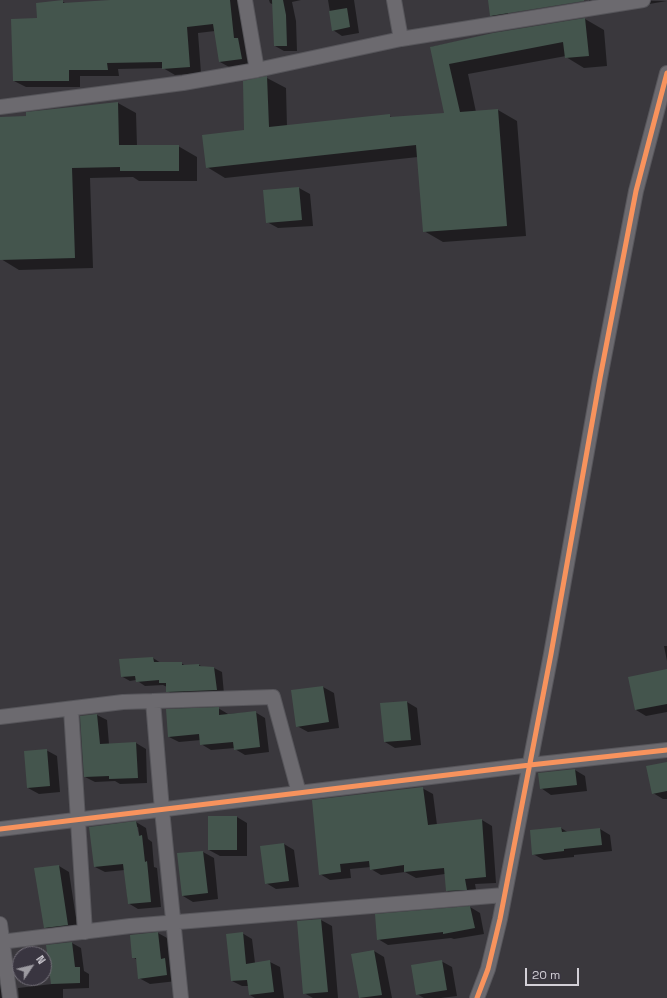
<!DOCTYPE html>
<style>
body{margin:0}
#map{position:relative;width:667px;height:998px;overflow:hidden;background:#3a383d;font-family:"Space Grotesk",sans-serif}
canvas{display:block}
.north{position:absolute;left:12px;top:946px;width:40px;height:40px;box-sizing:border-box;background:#393540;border:1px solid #77737c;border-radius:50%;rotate:55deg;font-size:11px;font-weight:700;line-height:16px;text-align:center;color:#d3d0d7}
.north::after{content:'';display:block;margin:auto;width:14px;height:18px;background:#9d9ba1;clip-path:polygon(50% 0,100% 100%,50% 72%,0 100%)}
.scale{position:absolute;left:525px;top:968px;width:54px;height:18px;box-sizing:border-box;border:2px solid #d3d0d7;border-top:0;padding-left:5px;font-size:12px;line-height:14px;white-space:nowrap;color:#d3d0d7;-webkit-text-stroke:3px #393540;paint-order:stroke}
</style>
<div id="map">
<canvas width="667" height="998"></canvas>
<div class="north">N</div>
<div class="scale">20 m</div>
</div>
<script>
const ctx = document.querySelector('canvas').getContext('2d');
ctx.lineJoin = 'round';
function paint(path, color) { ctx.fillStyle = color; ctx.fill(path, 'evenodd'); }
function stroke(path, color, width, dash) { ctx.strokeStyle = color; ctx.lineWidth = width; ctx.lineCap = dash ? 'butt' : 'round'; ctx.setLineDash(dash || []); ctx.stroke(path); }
const shadow = new Path2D(`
 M124 0H241L245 43 249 45 253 65 231 68 220 62 215 31 198 33 201 73 175 75 163 68 118 69 119 76H80V87H26L14 81 38 19 63 2 67 4Z
 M269 0H301L292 2 296 21 297 51H284L275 46 274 5 270 3Z
 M328 0H354L359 33 342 36 333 30Z
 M489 0H583L508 12V14L589 1V0L667 1 512 27 491 15Z
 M585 19 604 30 607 66 584 68 566 57V56L468 74 476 112 498 110 517 121 526 236 443 242 424 231 418 157 225 178 207 167 246 131 244 82 267 78 286 88 287 127 389 116 394 118 446 114 431 47 493 34Z
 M118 103 136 113 137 146H178L197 157V181H139L133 177 90 178 93 268 19 270 1 259 0 118 27 117Z
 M299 188 310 194 313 226 278 228 267 222 264 191Z
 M664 646H667V661Z
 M153 658 161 663H181L186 666 199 665 203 667 214 668 222 672 224 694 175 696 167 691V687L163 685 145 686 136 680 130 681 121 676Z
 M667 673V712L646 716 636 710Z
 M323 687 334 693 339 728 308 732 297 726 292 691Z
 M407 702 417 708 421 745 395 748 385 742Z
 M218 708 228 714 255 712 265 718 269 752 245 755 235 749V748L211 750 201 744V740L179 742 169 737Z
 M97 715 107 720 109 744 136 743 146 749 147 783 120 784 115 781 95 782 85 777 81 717Z
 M46 750 57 756 60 792 39 794 28 788Z
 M667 763V799H663L653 793Z
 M575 770 585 776 587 791 551 795 541 788Z
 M422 788 433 794 437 825 482 820 492 826 496 883 475 884 477 895 457 897 447 891 445 874 416 878 405 872 381 875 371 869V867L350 869 351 878 330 880 320 874Z
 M237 817 247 823V856H220L209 850Z
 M136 822 146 828 148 839 152 842 154 867 157 868 161 907 138 909 128 903 125 870 105 872 95 867ZM136 827H138L140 840 138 841Z
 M561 828 569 833 600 829 610 835 612 851 574 855V857L544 860 533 854Z
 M284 844 294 850 299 887 276 889 266 883Z
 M203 852 214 858 218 899 193 902 183 896 178 854Z
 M59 866 69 872 78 931 55 934 45 927Z
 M470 907 480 913 484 934 454 939 451 938 388 945 378 939Z
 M321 920 332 926 338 998H313L304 993Z
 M158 933 169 939 177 981 150 984 139 978 137 960 133 957Z
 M242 933 252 939 255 963 270 962 280 967 284 998H255L250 995 249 986H242L232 981Z
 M72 943 81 948 84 971 89 974V988L63 989V998H19L18 988 52 984Z
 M374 951 384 957 392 998H360L352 955Z
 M441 961 452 967 457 996 441 998H424L417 994Z
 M0 973 10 998H0Z`);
const building = new Path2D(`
 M63 0V3L110 0H230L234 38H238L242 59 219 62 213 24 187 27 190 67 162 69V62L107 63 108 70H69V81H13L11 19 37 18 36 3Z
 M272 0H283L286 15 287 46H274Z
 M488 0H584V1L490 16Z
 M347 8 350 27 332 31 329 11Z
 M585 18 589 56 565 58 563 42 449 64 460 112 498 109 507 226 423 232 416 145 206 168 202 135 244 130 243 81 267 76 269 127 390 114V117L444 113 430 47 493 33Z
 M118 102 119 145H179V171H120V167L72 168 75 258 0 260V117L26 116V112Z
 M299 187 302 220 266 223 263 190Z
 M153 657 154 662H182V665L199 664V666L214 667 217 690 166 692V683H159V680L136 682 135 676 121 677 119 659Z
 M667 669V704L635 710 628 677Z
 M323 686 329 722 296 727 291 690Z
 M407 701 411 740 384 742 380 703Z
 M219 707V715L256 711 260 747 234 750 233 742 200 745 199 734 168 737 166 709Z
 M97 714 100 744 136 742 138 778 109 779V776L84 777 80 716Z
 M47 749 50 786 27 788 24 751Z
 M667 762V791L652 794 646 766Z
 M575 769 577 785 540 789 538 773Z
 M423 787 428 825 482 819 486 877 465 879 467 890 446 891 444 868 404 872V865L370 870 369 861 340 864 341 872 319 875 312 800Z
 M208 816H237V850H208Z
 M136 821 139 836 142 835 145 862 147 861 151 902 128 904 123 864 94 867 89 827Z
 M561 827 562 832 600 828 602 845 564 849V851L532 855 530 830Z
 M284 843 289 881 265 884 260 846Z
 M203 851 208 893 182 896 177 853Z
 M59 865 68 925 44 928 34 868Z
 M470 906 475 928 443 934V932L377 940 375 914Z
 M321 919 328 992 303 994 297 921Z
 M158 932 161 959 165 958 167 975 138 979 136 958H132L130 935Z
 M243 932 246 964 270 960 274 992 249 995 247 980 231 981 226 934Z
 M72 942 75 967H80V983L51 984 46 945Z
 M374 950 382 995 359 998 351 954Z
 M442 960 447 990 416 995 411 965Z`);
const minor = new Path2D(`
 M245 0 257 70
 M394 0 401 39 643 0
 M0 107 183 83 257 70 401 39
 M153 701 162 810 181 998
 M71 709 85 932
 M0 717 123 702 273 697 299 793
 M0 829 530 765 667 750
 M0 924 10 998
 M0 942 130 926 504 895
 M477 998 488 969 500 919 551 654 600 378 636 191 667 73`);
const cycleway = new Path2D(`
 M0 829 530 765 667 750
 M477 998 488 969 500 919 551 654 600 378 636 191 667 73`);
paint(shadow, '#0007');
paint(building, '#44554d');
stroke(minor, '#57565b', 16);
stroke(minor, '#6c6a6f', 14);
stroke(cycleway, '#f8935d', 5);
</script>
